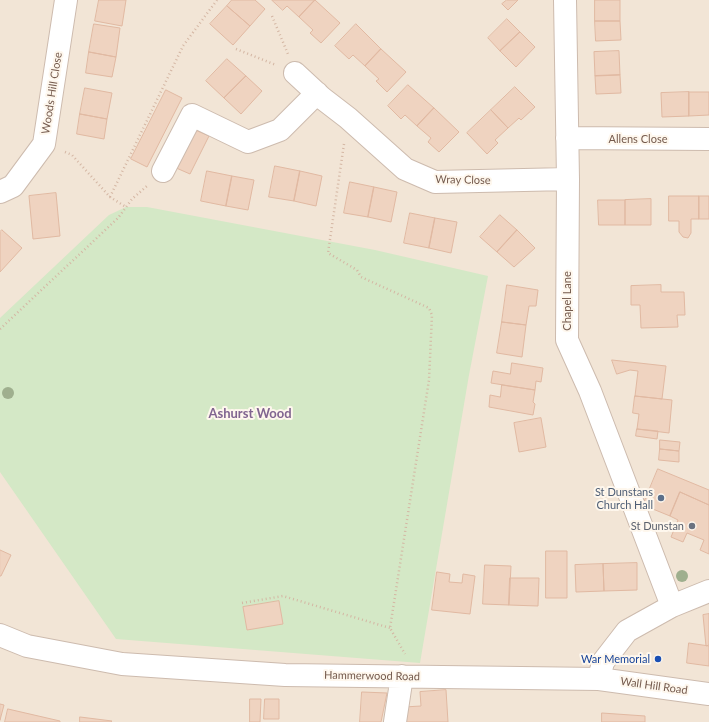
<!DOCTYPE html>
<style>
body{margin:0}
canvas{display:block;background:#fbf3e7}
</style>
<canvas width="709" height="722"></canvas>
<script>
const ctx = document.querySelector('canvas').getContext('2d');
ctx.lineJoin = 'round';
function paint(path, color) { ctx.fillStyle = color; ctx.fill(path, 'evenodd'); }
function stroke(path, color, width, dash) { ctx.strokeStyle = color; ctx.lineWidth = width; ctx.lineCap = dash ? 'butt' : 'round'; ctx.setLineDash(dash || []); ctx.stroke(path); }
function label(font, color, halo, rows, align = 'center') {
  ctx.font = font + ' Lato,sans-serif'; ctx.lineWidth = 4; ctx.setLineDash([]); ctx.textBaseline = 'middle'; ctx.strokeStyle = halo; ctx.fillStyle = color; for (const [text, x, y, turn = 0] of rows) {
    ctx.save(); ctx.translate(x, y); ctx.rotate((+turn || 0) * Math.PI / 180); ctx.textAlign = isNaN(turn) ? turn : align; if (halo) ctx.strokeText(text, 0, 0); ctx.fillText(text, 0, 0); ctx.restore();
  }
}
const residential = new Path2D(`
 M0 0H709V722H0Z`);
const green = new Path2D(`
 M126 207H147L375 250 488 276 469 375 420 663 116 639 0 472V318L109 215Z`);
const building = new Path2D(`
 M99 0H126L122 26 95 21Z
 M232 0H255L265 9 250 26 227 6Z
 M272 0H315L299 17 287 6 283 10Z
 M315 0 340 23 321 43 310 33 313 30 299 17Z
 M507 0H518L508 10 502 4Z
 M595 0H620V21H595Z
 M227 6 250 26 233 45 210 24Z
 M507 19 520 32 500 51 488 38Z
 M595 21H620L621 40 596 41Z
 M94 24 120 28 116 57 89 52Z
 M356 24 381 49 365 66 353 55 349 59 335 46Z
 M520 32 535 47 516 67 500 51Z
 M381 49 406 72 387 92 376 81 379 79 365 66Z
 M619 51 620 75 595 76 594 52Z
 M89 52 116 57 112 77 86 73Z
 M227 59 246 76 224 98 206 81Z
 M620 75 621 93 596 94 595 76Z
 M246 76 262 91 241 114 224 98Z
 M408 85 434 108 417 126 405 115 401 119 388 106Z
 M515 87 535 107 521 120 519 118 508 128 491 110Z
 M85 88 112 93 107 119 80 114Z
 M166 90 182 98 147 167 131 159Z
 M689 92V116L662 117 661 93Z
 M689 92H709V115L689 116Z
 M434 108 459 132 439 152 428 142 431 138 417 126Z
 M491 110 508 128 495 140 498 143 487 154 467 133Z
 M80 114 107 119 104 139 77 134Z
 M193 129 209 136 190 174 174 167Z
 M275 166 300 171 294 201 269 197Z
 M207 171 232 176 226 206 201 201Z
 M300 171 322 176 316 206 294 201Z
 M232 176 254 180 248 210 226 206Z
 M350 182 374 187 368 217 344 213Z
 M374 187 397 192 391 222 368 217Z
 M56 193 60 236 33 239 29 196Z
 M669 196H699V219H691V233L688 238 683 237 679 232V221H669Z
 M699 196H709V219H699Z
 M651 199V225H625V200Z
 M598 200H625V225H599Z
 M410 213 435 218 429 248 404 243Z
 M500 215 517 230 497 252 480 237Z
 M435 218 457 222 451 253 429 248Z
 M2 230 22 248 0 272V232Z
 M517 230 535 248 514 267 497 252Z
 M507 285 538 290 536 306H529L526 325 502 322Z
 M661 285V292H684L685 315H677L678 327 641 328 640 305H631V286Z
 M502 322 526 325 522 357 497 353Z
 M612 360 666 366 662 399 635 396 638 371 630 370 617 374Z
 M512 363 543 368 541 382 536 381 535 390 491 383 493 371 510 374Z
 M502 385 535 390 533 402 535 404 533 415 489 407 490 395 500 397Z
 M635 396 672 400 669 433 637 429 639 414 633 413Z
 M541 418 546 447 519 452 514 423Z
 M637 429 658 431 657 439 636 436Z
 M660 440 680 442 679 451 660 449Z
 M660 449 679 451V462L659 460Z
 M658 469 709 490V505L680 492 670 516 643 505Z
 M680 492 709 505V554L700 550 704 540 687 533 683 542 671 537 678 520 670 516Z
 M0 550 11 555 1 576H0Z
 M546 551H567V598H546Z
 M637 563V590L604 591 603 564Z
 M603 564 604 591 576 592 575 565Z
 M485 565 511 566 509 605 483 604Z
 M437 572 450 574 449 582 462 583 463 574 475 576 470 614 432 610Z
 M510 578H539L538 606 509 605Z
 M279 601 283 624 247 630 243 607Z
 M709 614V645L706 646 703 615Z
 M689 643 709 646V666L687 663Z
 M446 690 448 722H405L404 707 421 706 420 692Z
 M362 692 387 693 381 722H360Z
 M250 699H261L260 722H250Z
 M265 699H279V719H264Z
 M0 704 4 705 0 720Z
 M8 709 60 721V722H5Z
 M602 713 645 716V722H602Z
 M80 717 112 721 111 722H80Z`);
const path = new Path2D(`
 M272 16 288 54
 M236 49 276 65
 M344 144 328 253 357 270 361 277 429 308 432 315 429 380 390 628 405 654
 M65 152 72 155 110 197 126 207
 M110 197 183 46 217 0
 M0 329 118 218 132 199 147 186
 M242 603 283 596 390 628`);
const minor = new Path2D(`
 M565 0 568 179 567 340 590 391 672 606
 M295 73 322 98 348 118 405 169 435 182 568 179
 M567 138 709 139
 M163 171 192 115 248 142 280 130 317 93
 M0 192 13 186 44 144 66 0
 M0 635 27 646 122 664 285 675 599 679 709 694
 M599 679 603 662 627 631 672 606 709 591
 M395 722 402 676`);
const trees = [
 [8,393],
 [682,576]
];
const markers = [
 [661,498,4,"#5c6f8a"],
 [692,526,4,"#6b7280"],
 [658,659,4,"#1a4fb4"]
];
const streetNames = [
 ["Woods Hill Close",52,93,-81],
 ["Allens Close",638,139],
 ["Wray Close",463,180,1],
 ["Chapel Lane",567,301,-90],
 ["Hammerwood Road",372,676,1],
 ["Wall Hill Road",654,686,8]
];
const serviceNames = [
 ["St Dunstans",653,492],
 ["Church Hall",653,505]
];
const worshipNames = [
 ["St Dunstan",684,526]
];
const transitNames = [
 ["War Memorial",650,659]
];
const quarterNames = [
 ["Ashurst Wood",250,414]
];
paint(residential, '#f2e5d6');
paint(green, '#d4e8c6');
paint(building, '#efd3c0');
stroke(building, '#e1b9a2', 1);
stroke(minor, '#cdbbae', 24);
stroke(path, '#d4b6a3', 2.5, [1, 3]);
stroke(minor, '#fff', 22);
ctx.fillStyle = '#9faf8e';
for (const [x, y] of trees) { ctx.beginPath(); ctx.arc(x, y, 6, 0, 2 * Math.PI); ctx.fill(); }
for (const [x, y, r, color] of markers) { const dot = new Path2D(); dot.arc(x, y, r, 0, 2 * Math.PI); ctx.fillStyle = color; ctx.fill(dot); stroke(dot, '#fef7ed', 1.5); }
label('11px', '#745a4d', '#fef7ed', streetNames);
label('11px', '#4e5e75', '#fef7ed', serviceNames, 'right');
label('11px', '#5b616d', '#fef7ed', worshipNames, 'right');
label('11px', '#164399', '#fef7ed', transitNames, 'right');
label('bold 13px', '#816590', '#fef7ed', quarterNames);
</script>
